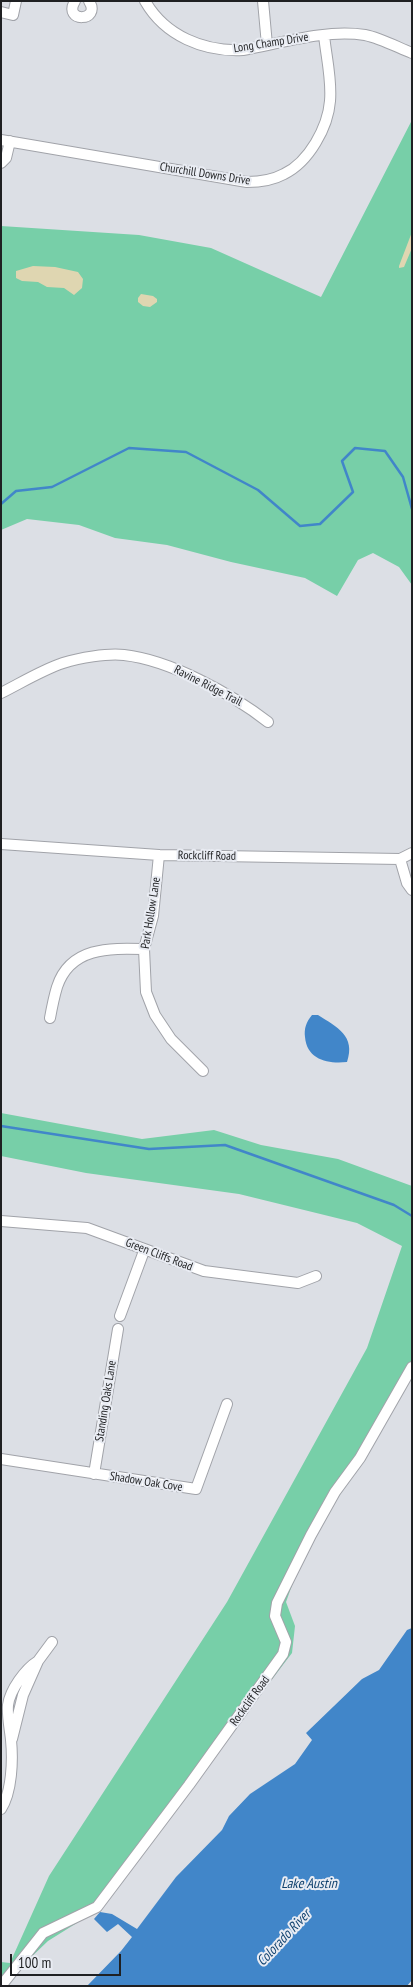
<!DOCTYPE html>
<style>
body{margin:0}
#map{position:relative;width:413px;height:1987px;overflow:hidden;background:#dcdfe5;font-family:"PT Sans Narrow",sans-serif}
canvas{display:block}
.frame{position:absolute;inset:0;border:2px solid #1f2022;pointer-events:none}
.scale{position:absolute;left:10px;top:1954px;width:111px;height:22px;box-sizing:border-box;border:2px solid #1f2022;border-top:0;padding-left:6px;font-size:15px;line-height:18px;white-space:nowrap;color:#1f2022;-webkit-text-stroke:4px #e9ecf3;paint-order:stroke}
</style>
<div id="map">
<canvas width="413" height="1987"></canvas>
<div class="frame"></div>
<div class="scale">100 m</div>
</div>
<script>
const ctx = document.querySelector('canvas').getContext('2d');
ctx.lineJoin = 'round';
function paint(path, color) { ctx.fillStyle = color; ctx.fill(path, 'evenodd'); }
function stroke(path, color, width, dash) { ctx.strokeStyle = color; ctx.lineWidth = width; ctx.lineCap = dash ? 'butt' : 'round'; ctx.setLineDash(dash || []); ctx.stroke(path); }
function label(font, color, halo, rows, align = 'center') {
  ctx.font = font + ' "PT Sans Narrow",sans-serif'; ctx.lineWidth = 4; ctx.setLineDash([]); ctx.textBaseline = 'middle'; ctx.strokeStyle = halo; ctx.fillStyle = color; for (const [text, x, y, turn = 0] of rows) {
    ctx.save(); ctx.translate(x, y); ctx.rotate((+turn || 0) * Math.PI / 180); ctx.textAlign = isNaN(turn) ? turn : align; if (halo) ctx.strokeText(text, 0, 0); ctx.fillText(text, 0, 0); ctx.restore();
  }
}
const green = new Path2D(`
 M412 120V585L399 567 373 553 358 560 337 596 305 578 231 562 167 545 115 538 79 525 27 519 1 530V226L139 235 211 248 321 297Z
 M1 1113 142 1139 214 1130 261 1145 338 1159 412 1186V1373L368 1452 322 1522 296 1574 286 1602 295 1626 292 1653 96 1911 48 1941 1 1986V1962L10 1963 49 1876 227 1602 367 1348 402 1246 357 1223 239 1194 86 1173 1 1156Z`);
const sand = new Path2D(`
 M412 232V248L404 267 399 268V266Z
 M33 266 55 267 78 272 83 279 82 288 74 295 64 288 47 287 38 282 22 281 16 278V271Z
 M141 294 153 296 157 299V302L150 307 143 306 138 302V298Z`);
const water = new Path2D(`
 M312 1015H318C337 1027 356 1036 347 1062 328 1064 307 1060 305 1037 304 1029 306 1022 312 1015Z
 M412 1628V1980L407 1986H87L121 1951 132 1937 118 1924 107 1932 94 1919 100 1912 112 1914 137 1929 176 1877 222 1830 229 1816 250 1794 295 1764 312 1740 306 1733 362 1679 379 1670 407 1630Z`);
const stream = new Path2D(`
 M1 504 16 491 52 487 129 448 186 452 258 490 300 526 320 524 353 492 342 461 355 448 385 451 403 477 412 509
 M1 1126 149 1149 225 1145 394 1205 412 1216`);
const minor = new Path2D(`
 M75 1C62 23 102 22 89 1
 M145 1C165 36 204 52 243 50 282 43 325 29 365 35 380 38 397 47 412 53
 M263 1 267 45
 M1 12 13 15 16 1
 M1 140 247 182C260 182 273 180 284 174 309 162 328 127 330 101 332 79 326 56 324 35
 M1 163 6 158 10 141
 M1 693C21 683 42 670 63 663 79 658 107 653 124 655 170 660 232 694 268 722
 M1 844 159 855 400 859 412 853
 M159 855 153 916 144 949 146 992 155 1015 171 1039 203 1071
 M400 859 407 883 412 890
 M50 1018C52 1007 54 997 57 987 70 947 109 948 144 949
 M1 1221 87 1228 204 1271 298 1283 316 1276
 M120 1316 144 1251
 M1 1459 196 1489 227 1404
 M94 1474 118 1329
 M12 1739 23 1695 38 1661 52 1642
 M1 1809C12 1792 13 1760 11 1740 10 1729 7 1717 8 1705 10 1690 25 1669 38 1661
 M1 1986 43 1933 97 1907 189 1785 283 1654 286 1642 275 1616 277 1603 311 1535 335 1492 360 1458 412 1367`);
const streetNames = [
 ["Long Champ Drive",271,43,-9],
 ["Churchill Downs Drive",205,174,9],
 ["Ravine Ridge Trail",208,686,27],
 ["Rockcliff Road",207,856,1],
 ["Park Hollow Lane",151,913,-81],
 ["Green Cliffs Road",159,1255,21],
 ["Standing Oaks Lane",106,1401,-81],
 ["Shadow Oak Cove",146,1482,9],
 ["Rockcliff Road",250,1701,-54]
];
const waterNames = [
 ["Lake Austin",309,1884],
 ["Colorado River",284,1938,-47]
];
paint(green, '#77cfa8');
paint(sand, '#dfd6b1');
paint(water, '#4186c9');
stroke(stream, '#4186c9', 2.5);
stroke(minor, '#a1a3a9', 12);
stroke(minor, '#fff', 10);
label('12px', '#1f2022', '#e9ecf3', streetNames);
label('italic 14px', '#10426f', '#e9ecf3', waterNames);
</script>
